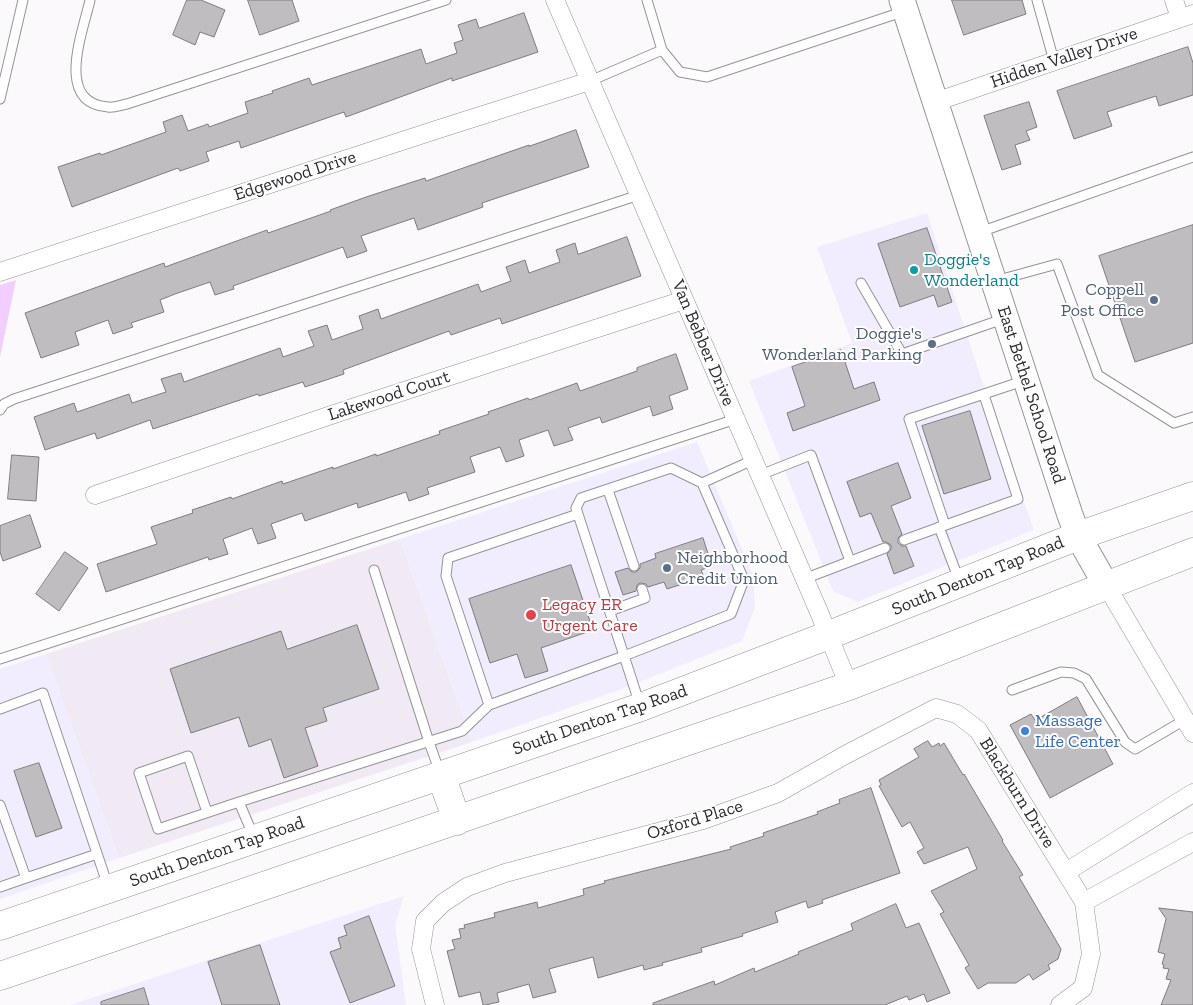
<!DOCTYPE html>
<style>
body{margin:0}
canvas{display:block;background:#fbf9fc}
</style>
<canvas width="1193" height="1005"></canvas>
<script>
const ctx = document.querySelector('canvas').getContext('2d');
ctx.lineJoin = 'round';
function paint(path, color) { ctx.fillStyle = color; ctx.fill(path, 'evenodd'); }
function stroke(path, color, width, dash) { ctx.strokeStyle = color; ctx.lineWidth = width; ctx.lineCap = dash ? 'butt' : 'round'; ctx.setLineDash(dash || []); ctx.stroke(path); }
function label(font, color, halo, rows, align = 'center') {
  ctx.font = font + ' "Zilla Slab",serif'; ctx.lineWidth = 4; ctx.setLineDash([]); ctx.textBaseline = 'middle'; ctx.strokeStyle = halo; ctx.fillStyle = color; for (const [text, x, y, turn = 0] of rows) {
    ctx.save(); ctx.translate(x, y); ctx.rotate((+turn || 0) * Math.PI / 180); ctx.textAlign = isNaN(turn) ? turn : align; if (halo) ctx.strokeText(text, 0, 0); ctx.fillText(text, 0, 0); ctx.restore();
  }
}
const commercial = new Path2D(`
 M927 213 978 369 1034 530 857 602 833 591 749 381 852 343 817 247Z
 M697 442 753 575 755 608 742 641 622 689 472 742 400 539Z
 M46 654 119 858 0 899V669Z
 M404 896 395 924 406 1005H70Z`);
const built = new Path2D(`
 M400 539 472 742 119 858 46 654Z`);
const green = new Path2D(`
 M16 280 0 357V359V285Z`);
const building = new Path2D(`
 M187 0H201L225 10 214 37 200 32 195 45 173 35Z
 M248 0H292L299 21 260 35Z
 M952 0H1022L1026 14 964 35Z
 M524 13 538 52 452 81V78L346 117 344 112 241 148 239 141 206 152 209 161 180 171 178 168 72 207 58 167 100 153 101 155 166 132 163 122 182 115 188 131 208 124 209 127 248 113 245 102 273 93 272 91 309 78 312 85 421 49 426 64 457 53 454 43 463 40 458 25 476 19 479 28Z
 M1188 47 1193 63V95L1159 106 1156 96 1107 112 1112 126 1074 139 1057 91Z
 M1029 102 1037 127 1026 131 1030 140 1015 145 1021 164 1002 170 984 116Z
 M576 130 589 167 482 203 483 207 418 230 414 218 361 236 367 251 347 258 343 247 233 286 234 289 215 295 210 282 175 294 160 300 164 312 131 323 133 327 113 334 108 320 75 332 79 345 41 358 25 313 164 263 165 267 267 230 268 233 331 211 330 210 369 196 425 178 426 181 529 145V146Z
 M1193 225V343L1135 362 1099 256Z
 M927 228 952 302 938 307 934 295 900 307 878 244Z
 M627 237 641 276 502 324 500 318 451 335 449 331 343 370 344 374 305 387 303 382 259 396 258 394 153 429 150 420 97 439 95 433 45 450 34 417 74 403 77 412 129 394 132 403 166 392 161 379 181 373 184 382 280 348 283 357 314 346 308 331 327 325 332 340 363 329 359 316 378 309 381 319 478 284 481 292 511 281 506 267 525 260 529 273 560 262 556 250 575 243 578 254Z
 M841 350 854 389 874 382 880 400 793 431 787 413 805 406 792 367Z
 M676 354 688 389 669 396 673 409 653 416 650 406 602 423 600 417 568 428 573 440 554 446 548 430 519 440 524 456 506 462 500 447 470 457 475 472 427 488 429 494 409 501 406 492 358 508 357 503 305 521 302 513 271 524 276 538 258 544 252 528 223 539 228 554 209 560 208 557 106 592 97 564 157 544 151 527 193 513 192 510 231 497 232 499 282 481 283 484 333 467V469L376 454V456L440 434 439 431 489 414 488 412 528 398 529 400 577 383 580 391 637 371V368Z
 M970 411 991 479 944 494 922 426Z
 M12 455 39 457 36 501 8 499Z
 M898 463 911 498 891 506 902 534 898 538V543L902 546H906L914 566 894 574 887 554 891 549V545L886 542H883L871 513 860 517 847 482Z
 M30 515 41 547 3 561 0 552V526Z
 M703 538 712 566 701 570 704 577 667 589 664 582 648 587 646 584 640 583 637 585 636 591 623 595 615 572 628 568 632 572H636L640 568V564L656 558 655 554Z
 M65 552 88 568 59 611 36 594Z
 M571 565 593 630 541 648 548 671 525 678 517 654 490 663 469 599Z
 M357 625 379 689 323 708 327 721 305 728 318 766 284 778 271 739 249 747 239 717 191 733 170 669 281 631 287 649Z
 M1077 697 1113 764 1050 798 1010 725 1031 714 1035 720Z
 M928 741 932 747 939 743 940 746 944 743 963 775 964 774 1003 840 1002 841 1023 875 1019 877 1061 949 1058 959 1048 965 1050 969 1033 980 1029 974 1016 983H988L978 989 965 968 969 965 940 914 944 912 931 891 977 869 968 847 924 864 917 852 924 848 910 822 902 827 879 786 881 785 879 780 919 757 914 749Z
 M39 763 62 828 36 837 14 771Z
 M871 788 900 873 822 900 823 903 808 908 806 901 775 912 778 922 742 934 743 936 701 948 702 952 662 963 663 965 644 970 643 965 598 978 593 957 549 969 556 992 533 998 529 984 497 993 499 1002 485 1005H483L480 992 459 997 447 951 455 949 452 940 461 938 459 929 465 928 464 925 495 917 494 913 537 902 538 908 584 895 583 889 605 883 604 881 731 849 730 847 764 836 763 833 818 814 817 812 840 803 839 800Z
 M896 904 906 928 919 923 950 993 927 1002 924 994 909 1000 907 996 885 1005H653V1003L714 981 715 985 754 968 755 972 799 954 798 952 853 930 851 924Z
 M1159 908 1193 912V1005H1161L1171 980 1166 979 1169 969 1163 968 1164 965 1162 964 1165 954 1158 952 1166 919Z
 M369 916 395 986 350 1003 330 952 341 948 338 938 347 935 344 926Z
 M260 945 280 1005H222L208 962Z
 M144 988 149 1005H101V1002Z`);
const lane = new Path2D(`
 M90 0C83 32 54 103 108 107 114 108 121 105 127 104L446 0
 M1037 0 1054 61
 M662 50 680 72 707 77 905 11
 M590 81 662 50 647 0
 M0 99 23 0
 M980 232 1193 157
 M995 281 1057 264 1098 375 1174 423 1193 417
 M861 283 902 354 1003 319
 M0 410 4 404 14 399 639 195
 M760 475 811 455 850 561
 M608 490 634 566
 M945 525 909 419 1026 380
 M939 527 959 580
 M904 540 1018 499 984 395
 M374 570 429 742 440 773
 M804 579 885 548
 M610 611 645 598 642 589
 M0 659 736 419
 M1012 690 1061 672 1074 673 1086 679 1125 742 1135 749 1188 718
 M489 705 446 576 448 558 578 514
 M640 705 576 508 581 498 671 468 702 483 753 460
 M0 709 43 693 108 886
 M0 805 26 878 0 887
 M207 812 188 756 139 773 158 829 239 802
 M253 835 239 802 462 731 489 705 624 656 731 614 744 580 702 483
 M26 878 97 854`);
const street = new Path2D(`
 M555 0 819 612 849 686
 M1174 0 1180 18
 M935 102 1193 14
 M0 272 445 127 590 81
 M95 495 358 406 684 300
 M1106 585 1193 733
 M1066 872 1193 793
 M1084 902 1193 842
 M435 1005 421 949 425 921 443 903 467 887 505 873 703 820 778 793 847 754 936 708 957 714 978 730 1084 902 1091 954 1083 988 1060 1005`);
const secondary = new Path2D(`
 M902 0 1070 515 1078 536 1106 585`);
const primary = new Path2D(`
 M441 775 457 821
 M0 926 641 707 829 635 1078 536 1193 496
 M0 976 849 686 1193 552`);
const markers = [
 [914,270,5,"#0f9aa8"],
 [1154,300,5,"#5c6f8a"],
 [932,344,5,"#5c6f8a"],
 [667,568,5,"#5c6f8a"],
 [531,615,6,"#e0444e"],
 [1025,731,5,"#3f7fe0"]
];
const streetNames = [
 ["Hidden Valley Drive",1064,58,-19],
 ["Edgewood Drive",295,176,-18],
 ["Van Bebber Drive",703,343,67],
 ["East Bethel School Road",1031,395,72],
 ["Lakewood Court",389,396,-18],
 ["South Denton Tap Road",978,576,-22],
 ["South Denton Tap Road",600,720,-19],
 ["Blackburn Drive",1017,793,58],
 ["Oxford Place",695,820,-17],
 ["South Denton Tap Road",217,852,-19]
];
const cultureNames = [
 ["Doggie's",924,260],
 ["Wonderland",924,281]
];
const serviceNames = [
 ["Coppell",1144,290],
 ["Post Office",1144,311],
 ["Doggie's",922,334],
 ["Wonderland Parking",922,355],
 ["Neighborhood",677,558,"left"],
 ["Credit Union",677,579,"left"]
];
const healthNames = [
 ["Legacy ER",542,605],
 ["Urgent Care",542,626]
];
const shopNames = [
 ["Massage",1035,721],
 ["Life Center",1035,742]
];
paint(commercial, '#f1edff');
paint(built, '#f1eaf4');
paint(green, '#f1cefe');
paint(building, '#c0bdc0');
stroke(building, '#7e7c7e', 1);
stroke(lane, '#959396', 11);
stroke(street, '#959396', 19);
stroke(secondary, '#959396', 27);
stroke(primary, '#959396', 29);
stroke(lane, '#fff', 9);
stroke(street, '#fff', 18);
stroke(secondary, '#fff', 25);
stroke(primary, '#fff', 28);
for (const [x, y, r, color] of markers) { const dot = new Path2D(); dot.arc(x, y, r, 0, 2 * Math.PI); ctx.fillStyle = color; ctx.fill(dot); stroke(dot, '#fff', 2); }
label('18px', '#2b2a2c', '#fff', streetNames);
label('18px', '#0d838f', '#fff', cultureNames, 'left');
label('18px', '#4e5e75', '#fff', serviceNames, 'right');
label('18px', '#be3a42', '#fff', healthNames, 'left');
label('18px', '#366cbe', '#fff', shopNames, 'left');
</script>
